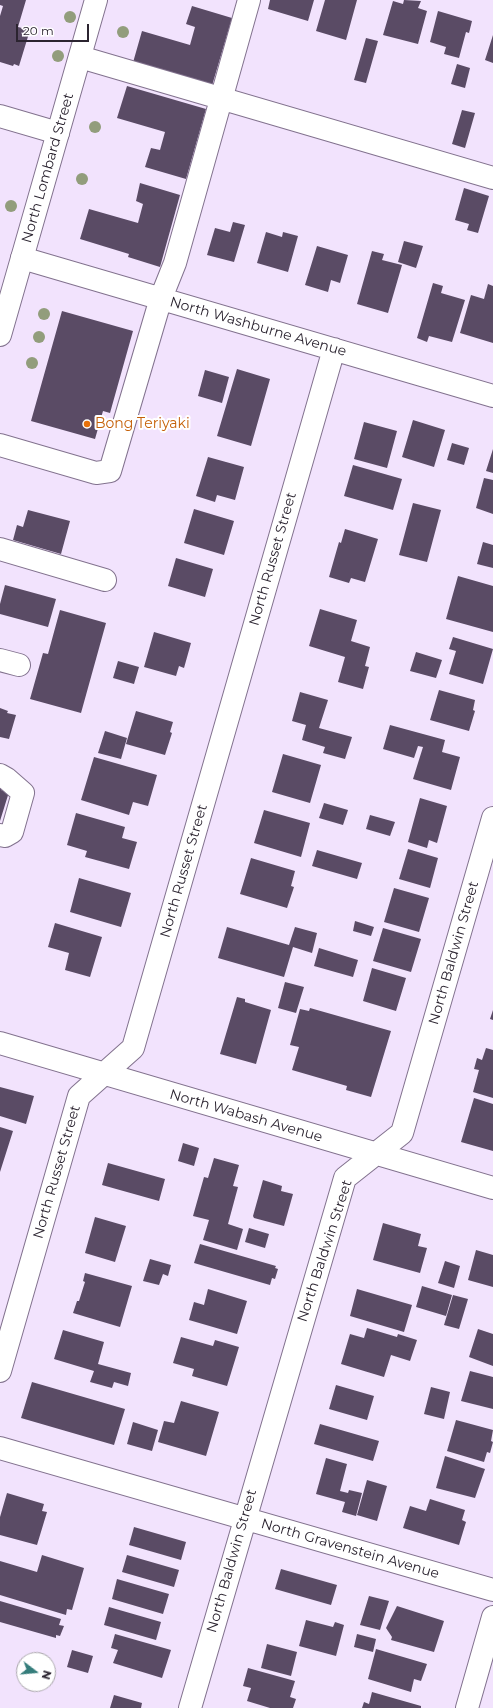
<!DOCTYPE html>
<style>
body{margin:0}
#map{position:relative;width:493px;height:1708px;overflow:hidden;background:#f2e3fd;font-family:Montserrat,sans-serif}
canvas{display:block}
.north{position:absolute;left:16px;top:1652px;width:40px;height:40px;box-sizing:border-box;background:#fff;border:1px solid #aaa7ac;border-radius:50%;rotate:106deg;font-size:11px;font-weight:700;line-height:16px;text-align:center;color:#2b2430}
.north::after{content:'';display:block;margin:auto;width:14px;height:18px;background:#357d7b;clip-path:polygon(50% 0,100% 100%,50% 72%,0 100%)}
.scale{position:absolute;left:16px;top:24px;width:73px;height:18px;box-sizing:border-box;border:2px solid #2b2430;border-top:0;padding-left:5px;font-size:12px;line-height:14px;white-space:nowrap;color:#2b2430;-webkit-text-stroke:3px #fff;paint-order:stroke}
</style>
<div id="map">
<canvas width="493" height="1708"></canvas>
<div class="north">N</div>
<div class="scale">20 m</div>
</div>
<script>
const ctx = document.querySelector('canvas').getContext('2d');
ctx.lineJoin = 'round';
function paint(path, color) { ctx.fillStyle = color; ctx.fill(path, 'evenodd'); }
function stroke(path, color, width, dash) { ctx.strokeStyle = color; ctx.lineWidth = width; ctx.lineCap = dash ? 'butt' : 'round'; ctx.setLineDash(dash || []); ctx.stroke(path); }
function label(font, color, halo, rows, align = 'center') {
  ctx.font = font + ' Montserrat,sans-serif'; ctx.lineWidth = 4; ctx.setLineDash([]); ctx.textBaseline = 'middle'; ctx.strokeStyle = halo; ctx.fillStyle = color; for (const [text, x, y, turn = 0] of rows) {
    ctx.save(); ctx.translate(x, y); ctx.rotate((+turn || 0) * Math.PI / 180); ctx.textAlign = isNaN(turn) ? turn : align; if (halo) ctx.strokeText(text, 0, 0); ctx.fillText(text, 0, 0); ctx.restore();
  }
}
const building = new Path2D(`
 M0 0H26L18 27 30 30 19 66 14 64 13 66 0 62V16L3 6 0 5Z
 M270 0H314L308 21 268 9Z
 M325 0H357L346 40 316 31Z
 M404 0 421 1 418 8 427 11 418 44 383 35 393 1 403 4Z
 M192 6 232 18 211 89 132 66 142 31 190 45 195 27 186 24Z
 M438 11 472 21 469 33 466 32 459 58 444 54 446 47 430 42Z
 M493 35V63L485 60Z
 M366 38 378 41 366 83 354 80Z
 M457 64 470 68 465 88 451 84Z
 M127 86 206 109 186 179 145 167 151 148 160 150 165 132 117 118Z
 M462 110 475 113 465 148 452 144Z
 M140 183 180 195 160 267 128 257 129 254 80 239 89 209 138 223 143 204 136 201Z
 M464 188 489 196 478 233 467 230 469 224 455 220Z
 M233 222 245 225 234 262 207 255 215 228 230 232Z
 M266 232 282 237 283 232 298 236 288 272 257 263Z
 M404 241 423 246 416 268 398 262Z
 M317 246 348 255 340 283 331 280 328 292 305 285Z
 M372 251 384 254 382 260 402 265 388 313 357 304Z
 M433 283 443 286 441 293 465 300 452 342 429 336 427 342 417 338Z
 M488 284 493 286V343L460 333 471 295 484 299Z
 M62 311 133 331 110 413 103 411 95 439 31 421Z
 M237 369 270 379 251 446 217 436Z
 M205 370 229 377 222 403 198 396Z
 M413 420 445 430 434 467 402 457Z
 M364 422 397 431 387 468 354 459Z
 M452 443 469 448 464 465 447 460Z
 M493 449V473L486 471Z
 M208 457 244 467 235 500 217 495 215 502 196 496Z
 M353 465 402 479 393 510 344 496Z
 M484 478 493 480V514L476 508Z
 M413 503 441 510 427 562 399 555Z
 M194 509 234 521 224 555 184 543Z
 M28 510 70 521 61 554 13 540 17 525 23 527Z
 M345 529 378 539 365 582 351 578 349 583 329 577 339 542 341 543Z
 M483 542 493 545V568L477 564Z
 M176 558 213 569 205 597 168 586Z
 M458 576 493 586V632L446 619Z
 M5 585 56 599 48 627 0 614V604Z
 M320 609 357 620 351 641 370 647 365 666 369 667 363 689 338 682 345 657 309 646Z
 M60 610 106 623 81 713 30 699 43 653 48 654Z
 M154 632 191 643 184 668 179 666 176 676 144 667Z
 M453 637 493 649 483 684 449 674 456 651 449 649Z
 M416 652 442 660 436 678 410 671Z
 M118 661 139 667 134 684 113 678Z
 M439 690 475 700 473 710 475 711 469 731 430 720Z
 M300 692 328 700 319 728 352 737 345 759 323 753 325 747 302 740 306 725 292 721Z
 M0 708 8 711 7 713 16 715 9 739 0 737Z
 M136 711 173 722 170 732 172 733 165 755 126 744Z
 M390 725 445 740 442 752 460 757 451 790 413 779 423 747 418 746 414 758 383 749Z
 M105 731 127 738 121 759 98 753Z
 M283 754 321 765 310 803 272 792Z
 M94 757 157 775 148 806 133 802 129 815 81 800Z
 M0 785 2 786 1 790 9 792 0 821Z
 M420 798 447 806 437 843 429 840 427 848 408 842Z
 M324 803 348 810 343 825 319 818Z
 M264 810 310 823 301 857 254 843Z
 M76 813 125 827 122 838 137 842 129 869 85 857 87 851 67 845Z
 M370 815 395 822 390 836 366 829Z
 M408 849 438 858 430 888 399 879Z
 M317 850 362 863 357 879 312 866Z
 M251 858 295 871 291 886 294 887 287 908 240 894Z
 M79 878 131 893 121 927 70 912Z
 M394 888 429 898 419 932 384 922Z
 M355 921 374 927 371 936 353 931Z
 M55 923 102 937 90 977 65 970 69 953 48 947Z
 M227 927 289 945 295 927 317 933 312 953 293 947 284 977 218 958Z
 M383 928 421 939 411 972 373 961Z
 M319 948 358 960 353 977 314 966Z
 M372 968 406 978 396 1011 363 1001Z
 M285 982 304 987 296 1013 278 1008Z
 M237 997 245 999V1002L271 1010 256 1064 220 1054Z
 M310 1008 391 1031 371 1097 346 1090 347 1086 292 1070 299 1047 290 1045 300 1009 309 1011Z
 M493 1010V1020L490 1019Z
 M486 1048 493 1050V1098L473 1092 479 1070 474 1069 477 1058 482 1060Z
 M0 1087 34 1096 26 1124 0 1116Z
 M474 1098 493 1104V1151L461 1142Z
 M0 1127 13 1131 0 1172Z
 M183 1143 199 1148 194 1166 178 1161Z
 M214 1158 239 1165 233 1186 238 1187 228 1224 243 1229 237 1250 203 1240 209 1220 193 1216 204 1177 208 1178Z
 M108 1163 165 1179 159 1201 102 1185Z
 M263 1180 282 1186 281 1191 293 1194 284 1226 254 1218 253 1216Z
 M95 1217 126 1226 115 1262 85 1253Z
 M383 1223 421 1234 418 1246 427 1248 420 1273 373 1260Z
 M249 1228 269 1234 265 1248 245 1242Z
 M200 1244 276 1266 275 1268 278 1269 275 1279 272 1278 270 1285 194 1263Z
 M476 1250 493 1255V1287L468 1280Z
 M150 1259 171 1265 168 1276 163 1274 159 1285 143 1281Z
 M445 1261 460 1266 454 1288 438 1283Z
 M85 1273 132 1286 120 1327 73 1313 77 1301H79L85 1282 83 1281Z
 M422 1286 452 1295 446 1316 416 1307Z
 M208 1289 247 1301 237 1334 189 1320 194 1302 204 1305Z
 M357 1289 412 1305 404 1332 350 1316Z
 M453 1295 468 1299 459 1329 444 1325Z
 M367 1328 397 1337 398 1334 417 1340 410 1361 391 1355 384 1377 341 1364 350 1334 364 1338Z
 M478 1329 493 1334V1366L469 1357Z
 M63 1330 104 1342 98 1364 131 1373 128 1386 114 1382 112 1388 90 1382 94 1371 54 1359Z
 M181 1337 213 1346 215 1340 239 1347 227 1386 192 1376 194 1369 173 1363Z
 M470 1371 493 1377V1409L461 1401Z
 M32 1382 125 1409 114 1445 21 1418Z
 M336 1385 374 1396 367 1420 329 1409Z
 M431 1387 450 1392 444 1419 424 1414Z
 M181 1401 219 1412 206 1456 158 1442 164 1421 174 1423Z
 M456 1420 493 1430 491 1441 493 1442 490 1453 487 1452 484 1462 447 1451Z
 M133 1422 158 1430 152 1451 127 1444Z
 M320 1424 379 1441 373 1461 314 1444Z
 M445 1456 485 1469 475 1498 436 1488Z
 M326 1458 347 1464 340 1491 348 1493 349 1490 362 1493 356 1516 342 1512 345 1502 316 1494Z
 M367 1480 387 1486 377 1521 357 1515Z
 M7 1493 44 1504 42 1511 47 1512 37 1545 0 1535V1517Z
 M430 1499 465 1510 462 1520 466 1522 459 1545 403 1528 410 1506 426 1511Z
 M134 1527 186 1542 181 1560 129 1545Z
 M42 1555 84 1568 72 1610 67 1609 66 1615 0 1595V1561L37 1572Z
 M127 1555 179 1570 174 1587 122 1572Z
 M281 1569 337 1585 331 1605 275 1589Z
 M117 1579 169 1594 163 1614 112 1599Z
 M369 1596 389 1601 380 1630 360 1625Z
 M0 1601 61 1619 59 1625 64 1626 60 1636 56 1635V1638L0 1622Z
 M397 1606 444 1621 434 1652 391 1640 392 1637 386 1628Z
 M109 1607 161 1622 156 1640 104 1625Z
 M306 1620 333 1627 335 1622 344 1625 336 1656 299 1646Z
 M115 1634 171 1650 162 1678 113 1663 118 1650 111 1648Z
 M357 1634 376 1639 373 1652 354 1647Z
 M267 1644 297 1652 291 1676 261 1668Z
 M376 1649 427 1664 421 1681 414 1679 411 1692 368 1679Z
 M72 1650 93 1656 88 1673 67 1667Z
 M248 1668 295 1681 290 1697 296 1699 293 1708H270L247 1701 251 1688 243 1686Z
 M372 1692 421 1706V1708H362L364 1702 369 1704Z
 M114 1695 142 1703 141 1708H110Z`);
const minor = new Path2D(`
 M80 57 493 178
 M0 116 58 133
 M22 258 493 396
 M0 445 96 473 110 471 161 298 175 263 249 0
 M0 549 105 580
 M0 660 19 665
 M0 775 7 779 23 793 12 832 5 836 0 835
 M0 1043 493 1188
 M0 1371 79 1096 133 1048 334 349
 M0 1448 493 1590
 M190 1708 345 1178 402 1133 493 818
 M467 1708 493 1617`);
const major = new Path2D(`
 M0 335 96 0`);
const trees = [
 [70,17],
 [123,32],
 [58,56],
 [95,127],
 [82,179],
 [11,206],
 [44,314],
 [39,337],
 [32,363]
];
const markers = [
 [87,424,4,"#e8710a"]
];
const streetNames = [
 ["North Lombard Street",48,168,-74],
 ["North Washburne Avenue",258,327,16],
 ["North Russet Street",273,559,-74],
 ["North Russet Street",184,871,-74],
 ["North Baldwin Street",454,953,-74],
 ["North Wabash Avenue",246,1116,16],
 ["North Russet Street",57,1172,-74],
 ["North Baldwin Street",325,1251,-72],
 ["North Gravenstein Avenue",350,1549,16],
 ["North Baldwin Street",232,1561,-74]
];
const foodNames = [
 ["Bong Teriyaki",95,424]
];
paint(building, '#5a4b65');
stroke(minor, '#82728e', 24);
stroke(major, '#82728e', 24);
stroke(minor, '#fff', 22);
stroke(major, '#fff', 22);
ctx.fillStyle = '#929d7c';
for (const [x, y] of trees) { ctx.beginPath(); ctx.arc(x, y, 6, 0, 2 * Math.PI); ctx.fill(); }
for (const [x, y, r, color] of markers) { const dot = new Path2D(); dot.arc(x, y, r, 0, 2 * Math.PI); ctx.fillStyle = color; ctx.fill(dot); stroke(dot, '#fff', 1.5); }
label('14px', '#2b2430', '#fff', streetNames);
label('14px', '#c56008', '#fff', foodNames, 'left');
</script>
